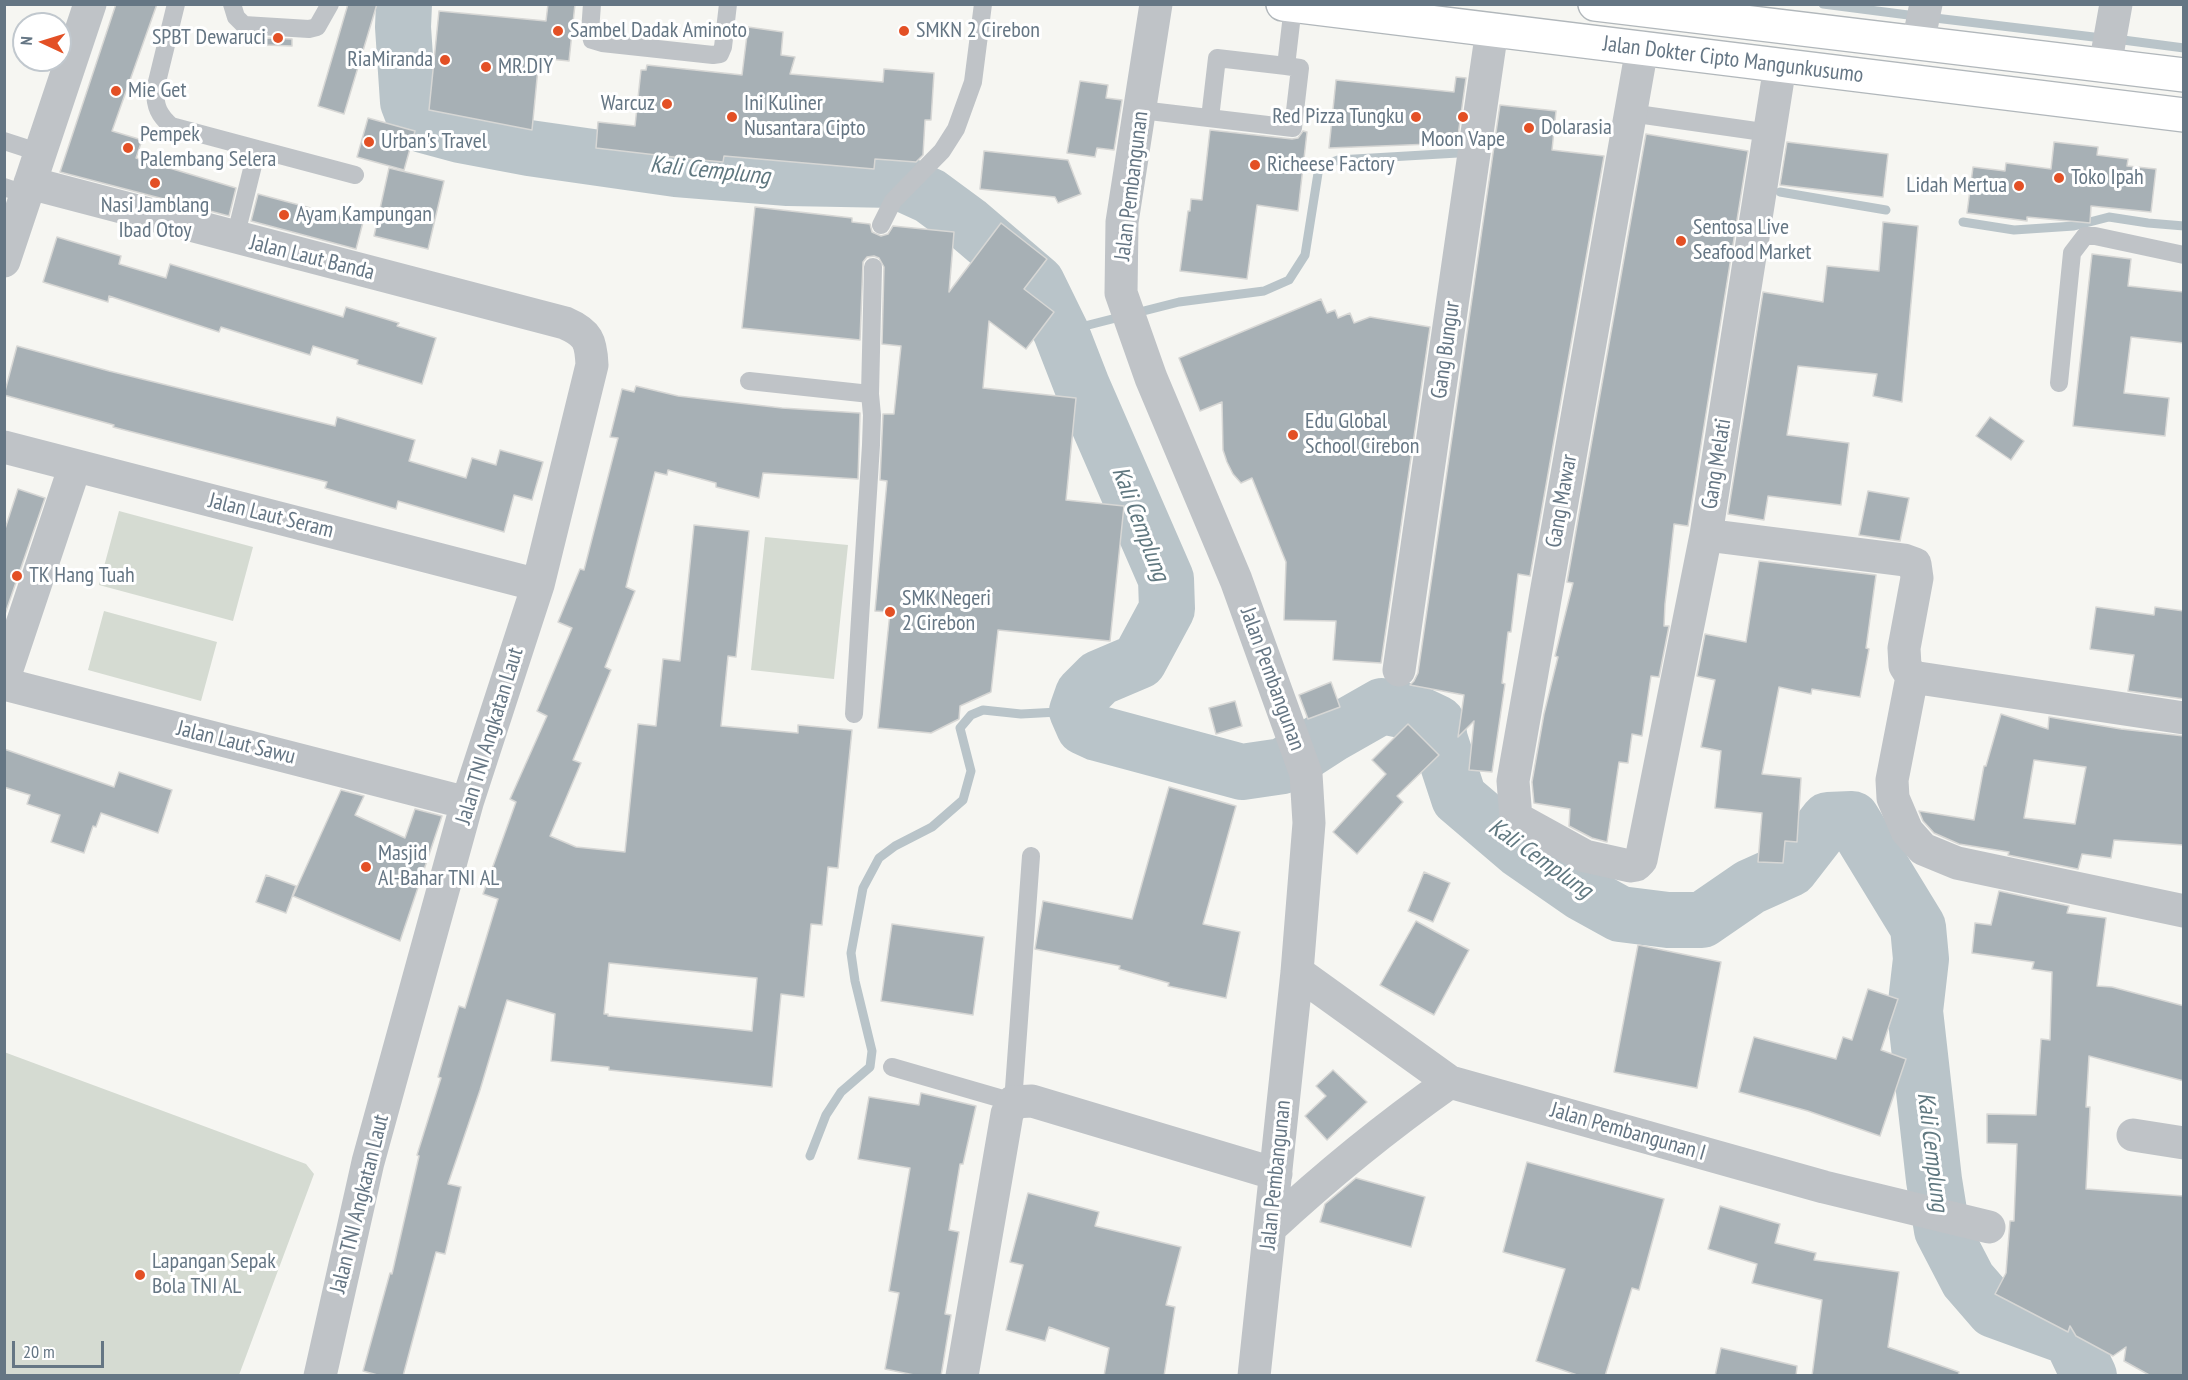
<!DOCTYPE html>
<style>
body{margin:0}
#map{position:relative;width:2188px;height:1380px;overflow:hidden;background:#f6f6f2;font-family:"PT Sans Narrow",sans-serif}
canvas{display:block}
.frame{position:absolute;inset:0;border:6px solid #657684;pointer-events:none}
.north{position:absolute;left:12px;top:12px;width:60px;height:60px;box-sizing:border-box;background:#fff;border:2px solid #c1c8ce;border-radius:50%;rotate:274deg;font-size:16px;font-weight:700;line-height:24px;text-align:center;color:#657684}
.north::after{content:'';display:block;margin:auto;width:21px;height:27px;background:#e35025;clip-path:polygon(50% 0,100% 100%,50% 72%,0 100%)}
.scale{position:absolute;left:12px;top:1341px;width:92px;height:27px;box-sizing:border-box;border:3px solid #657684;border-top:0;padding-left:8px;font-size:18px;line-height:21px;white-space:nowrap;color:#657684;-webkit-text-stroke:4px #fff;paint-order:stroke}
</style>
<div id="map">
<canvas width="2188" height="1380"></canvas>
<div class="frame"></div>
<div class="north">N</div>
<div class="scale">20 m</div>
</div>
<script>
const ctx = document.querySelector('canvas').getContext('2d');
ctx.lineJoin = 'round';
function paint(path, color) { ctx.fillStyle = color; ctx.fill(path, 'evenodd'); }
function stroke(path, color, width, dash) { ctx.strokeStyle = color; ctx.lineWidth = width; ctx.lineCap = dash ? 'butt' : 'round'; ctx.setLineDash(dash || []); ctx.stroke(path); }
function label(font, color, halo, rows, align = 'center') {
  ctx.font = font + ' "PT Sans Narrow",sans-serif'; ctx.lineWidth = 6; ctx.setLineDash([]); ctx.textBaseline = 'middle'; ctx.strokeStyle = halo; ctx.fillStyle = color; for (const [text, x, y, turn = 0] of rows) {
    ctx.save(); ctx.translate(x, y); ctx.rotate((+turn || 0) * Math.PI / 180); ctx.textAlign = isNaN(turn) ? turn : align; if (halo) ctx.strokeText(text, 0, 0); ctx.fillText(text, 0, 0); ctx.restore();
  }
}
const green = new Path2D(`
 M119 511 253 547 233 621 99 585Z
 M765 537 848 545 834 679 751 670Z
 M104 611 217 642 201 701 88 670Z
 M4 1052 306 1164 314 1174 239 1375H5Z`);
const stream = new Path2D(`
 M1823 4 1916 16
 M1935 18 2102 38
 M2123 40 2184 48
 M1780 192 1886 210
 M1963 222 2014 230 2074 226 2109 217 2148 223 2184 226
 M1061 332 1179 302 1264 291 1289 280 1305 255 1319 167 1338 160 1458 153
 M810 1156 826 1115 841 1092 870 1067 872 1051 855 981 851 953 863 888 879 858 895 846 932 827 963 800 971 771 960 728 971 715 983 710 1021 714 1077 711`);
const river = new Path2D(`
 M404 4 403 27 408 102 413 115 423 125 460 135 529 148 676 169 788 178 895 180 930 196 968 224 1037 283 1061 332 1082 386 1166 579 1167 609 1139 661 1099 678 1083 694 1077 711 1084 727 1097 733 1242 772 1283 766 1331 735 1382 706 1416 713 1437 723 1440 740 1459 798 1520 850 1582 893 1620 914 1668 920H1702L1750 887 1790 869 1828 820 1852 819 1918 927 1921 959 1915 1011 1934 1180 1942 1230 1968 1280 1994 1310 2071 1338 2089 1376`);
const building = new Path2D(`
 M116 4H157L112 131 142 140 136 158 236 188 229 216 60 172Z
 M348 4H377L344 114 318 106Z
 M548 4H575L569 61 539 58 532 130 429 110 439 11 546 21Z
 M748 27 783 32 781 55 795 57 790 74 883 82 884 69 934 73 931 120H925L923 155 916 162 875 159 874 169 724 156 723 162 691 159 596 148 598 122 635 126 641 70H646L647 65 742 75Z
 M265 38 292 39V46L265 45Z
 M1456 77 1466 78 1457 143 1329 148 1336 80 1454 92Z
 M1080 81 1108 85 1106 98 1122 100 1114 150 1097 148 1095 157 1067 153Z
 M1500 105 1556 111 1552 150 1604 156 1530 576 1518 574 1511 632H1508L1502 683 1505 684 1492 772 1469 770 1474 721 1458 737 1464 695 1410 685 1414 681 1418 673Z
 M368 118 415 131 404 170 357 157Z
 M1210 130 1292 139 1298 138 1303 131 1307 132 1298 211 1257 205 1247 279 1180 271 1188 211H1190L1191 199 1202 200Z
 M1646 134 1748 151 1688 526 1674 524 1665 604 1664 626H1669L1659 677 1651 676 1642 736 1632 734 1628 763 1619 762 1607 842 1592 838 1569 826 1570 809 1534 803 1532 782 1544 714 1558 657 1555 656 1573 583 1567 582Z
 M1787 142 1888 154 1883 197 1780 185Z
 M2054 142 2098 147 2097 155 2128 159 2127 166 2156 169 2151 212 2091 206 2090 223 2027 217V221L1967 213 1973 167 2005 171 2006 163 2051 169Z
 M984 151 1068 160 1081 194 1058 203 1055 197 980 189Z
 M389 168 444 181 428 249 374 236Z
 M258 194 363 222 356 249 251 221Z
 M755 207 852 218V222L870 224 872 232 881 236 888 234 893 226 954 232 949 292 1001 223 1047 259 1024 289 1054 312 1026 349 989 321 983 388 1076 398 1066 500 1124 506 1110 641 998 630 991 692 960 706 959 719 931 733 878 728 890 612 875 611 887 481 880 480 883 414H894L901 346 882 344 884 267 879 258 874 256 867 257 863 262 860 340 742 328Z
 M1883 222 1918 226 1902 402 1873 396 1877 374 1798 366 1787 435 1849 443 1841 505 1768 496 1764 520 1728 514 1763 292 1823 302 1827 266 1879 271Z
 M57 237 121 256 119 264 166 278 170 264 343 317 346 307 399 323 397 326 436 338 422 384 357 364 358 360 313 346 310 355 221 327 219 332 109 296 108 302 43 282Z
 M2092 254 2131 259 2128 286 2184 292V343L2131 337 2124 393 2169 398 2165 436 2073 426Z
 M1321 299 1327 313 1335 310 1338 318 1350 313 1354 323 1370 317 1430 327 1381 663 1333 660 1336 621 1284 620 1286 562 1252 478 1241 483 1233 474 1227 462 1223 450 1222 402 1200 411 1179 358Z
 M17 346 109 371 335 426 337 417 415 440 409 461 466 478 472 458 496 465 500 450 543 462 532 500 514 495 504 532 398 501 396 509 325 488 327 482 113 427 114 425 4 395Z
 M636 386 678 396 782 408 860 413 858 479 763 473 759 498 716 487V483L668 470 667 475 655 472 626 587 635 591 605 667 611 670 573 760 581 763 550 836 576 847 625 852 638 724 656 726 663 659 680 661 694 525 749 531 736 657 728 656 721 726 798 733V725L852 730 838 868 828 867 822 925 811 924 804 997 781 994 772 1087 609 1070V1067L551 1061 555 1014 507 1000 480 1090 448 1184 461 1187 445 1254 436 1252 403 1376H381L363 1371 390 1273 392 1274 419 1156 417 1155 441 1078 438 1077 459 1006 465 1008 498 899 483 894 516 802 510 799 547 716 537 711 572 628 558 622 580 569 584 570 618 438 610 437 622 389 634 392ZM609 963 757 978 752 1031 608 1016V1014H604Z
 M1990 417 2024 441 2011 460 1976 436Z
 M18 489 45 498 4 617V532Z
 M1868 491 1909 498 1900 541 1859 535Z
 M1759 561 1876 575 1866 648 1869 649 1860 697 1812 689 1811 694 1779 687 1762 774 1801 778 1797 842 1785 841 1783 863 1758 862 1762 813 1715 808 1721 751 1701 747 1715 680 1697 676 1705 634 1746 642Z
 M2096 607 2154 615 2155 607 2184 611V699L2128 691 2134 655 2090 649Z
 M1331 682 1340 707 1308 719 1299 695Z
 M1235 701 1242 726 1216 734 1209 708Z
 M2001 714 2048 729 2049 717 2121 729 2184 736V845L2114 840 2111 858 2082 854 2078 869 2008 855 2009 852 1959 844 1934 833 1923 821 1919 811 1974 820 1984 766H1986ZM2034 760 2086 767 2075 824 2024 818Z
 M1408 724 1439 755 1397 796 1403 802 1357 854 1333 832 1386 774 1372 760Z
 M4 749 114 787 119 772 172 790 158 833 101 813 96 827 93 826 84 853 51 842 60 815 27 804 30 795 4 787Z
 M1169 787 1236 806 1203 924 1240 932 1226 998 1168 986 1169 983 1119 969 1120 966 1035 949 1043 901 1132 919Z
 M341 790 364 796 355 815 405 838 415 809 442 816 400 941 293 896Z
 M1424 872 1450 883 1433 922 1408 911Z
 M266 875 296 886 286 913 256 902Z
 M1999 891 2069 906 2067 913 2106 918 2097 986 2112 987 2184 1006V1081L2089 1056 2086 1107H2090L2086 1189 2184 1196V1376H2151L2124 1361 2126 1347 2113 1356 2076 1336 2070 1326 2068 1332 1995 1294 2006 1273 2010 1221H2014L2017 1144 1987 1143V1114L2036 1115 2041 1039 2050 1040 2052 972 2032 969 2034 962 1972 953 1975 923 1991 925Z
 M1416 921 1469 950 1434 1015 1380 985Z
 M892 924 984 937 973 1015 881 1001Z
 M1638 945 1721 962 1697 1088 1614 1072Z
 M1868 989 1898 999 1881 1050 1906 1059 1880 1136 1808 1111 1739 1092 1754 1037 1836 1059 1843 1037 1852 1040Z
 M1333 1070 1367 1102 1327 1140 1305 1116 1326 1096 1316 1086Z
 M921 1093 976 1106 963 1164H960L949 1230 959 1232 945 1314 951 1315 941 1376H919L885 1369 899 1293 889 1291 910 1168 858 1159 869 1097 919 1105Z
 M1527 1162 1664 1199 1639 1290 1632 1288 1605 1376H1580L1536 1361 1565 1269 1503 1252Z
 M1356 1178 1425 1197 1411 1247 1320 1222 1325 1204Z
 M1028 1193 1099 1212 1095 1226 1181 1247 1166 1305 1175 1307 1164 1376H1104L1109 1348 1049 1327 1045 1341 1006 1330 1023 1265 1010 1262Z
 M1720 1206 1780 1224 1775 1243 1816 1253 1814 1260 1899 1272 1888 1347 1959 1372 1958 1376H1812L1822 1300 1752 1283 1757 1264 1708 1249Z
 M1721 1348 1797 1366 1796 1376H1715Z`);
const service = new Path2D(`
 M176 4 155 90C155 107 159 115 171 126L257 149 235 238
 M232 4 236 17 244 25 309 29 317 27 330 4
 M592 4 590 32 592 40 602 43 713 55 720 54 723 47 728 4
 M1141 110 1293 128 1300 68 1286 66 1293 6
 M1630 113 1770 133
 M1210 118 1217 58 1286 66
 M4 141 41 153
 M257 149 355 175
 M4 187 27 195
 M881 225 893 201 942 151 956 129 973 82 983 4
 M749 381 870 394 873 267
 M2059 383 2072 253 2085 236H2095L2184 255
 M854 714 871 445 872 415 870 394
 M892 1067 1013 1102 1031 856`);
const minor = new Path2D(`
 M1156 4 1122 222 1121 293 1151 378 1236 580 1306 774 1309 823 1297 972 1254 1376
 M1918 43 1926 4
 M1642 48 1513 781 1516 818 1585 856 1630 866 1636 865 1641 860 1706 535 1780 66
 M2105 66 2116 4
 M30 183 565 323C588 333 591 341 592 365L538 585 467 803 368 1162 320 1376
 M4 261 90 4
 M4 447 538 585
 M1706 535 1904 560 1915 564 1917 578 1904 648 1905 666 1912 677 2184 718
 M1399 670 1492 30
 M1912 677 1892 780 1893 798 1907 831 1923 849 1957 863 2184 911
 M4 678 75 466
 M4 684 467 803
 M1297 972 1450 1082 1824 1187 1989 1227
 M2133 1135 2184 1143
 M1270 1228C1327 1175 1386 1127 1450 1082
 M962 1376 1007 1114 1013 1102 1032 1101 1276 1174`);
const secondary = new Path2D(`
 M1283 4 2184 115
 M1595 4 2184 75`);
const markers = [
 [558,31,6,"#e35025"],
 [904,31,6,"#e35025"],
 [278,38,6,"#e35025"],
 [445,60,6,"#e35025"],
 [486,67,6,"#e35025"],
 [116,91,6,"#e35025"],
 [667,104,6,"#e35025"],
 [732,117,6,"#e35025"],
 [1416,117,6,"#e35025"],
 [1463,117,6,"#e35025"],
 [1529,128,6,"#e35025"],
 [369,142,6,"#e35025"],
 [128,148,6,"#e35025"],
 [1255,165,6,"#e35025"],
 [2059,178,6,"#e35025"],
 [155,183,6,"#e35025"],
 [2019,186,6,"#e35025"],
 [284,215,6,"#e35025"],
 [1681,241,6,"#e35025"],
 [1293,435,6,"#e35025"],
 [17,576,6,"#e35025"],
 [890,612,6,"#e35025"],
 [366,867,6,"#e35025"],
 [140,1275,6,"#e35025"]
];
const poiNames = [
 ["Sambel Dadak Aminoto",570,31],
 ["SMKN 2 Cirebon",916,31],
 ["SPBT Dewaruci",266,38,"right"],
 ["RiaMiranda",433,60,"right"],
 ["MR.DIY",498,67],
 ["Mie Get",128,91],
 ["Warcuz",655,104,"right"],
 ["Ini Kuliner",744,104],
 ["Nusantara Cipto",744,129],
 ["Red Pizza Tungku",1404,117,"right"],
 ["Dolarasia",1541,128],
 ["Pempek",140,135],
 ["Palembang Selera",140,160],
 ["Moon Vape",1463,140,"center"],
 ["Urban's Travel",381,142],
 ["Richeese Factory",1267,165],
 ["Toko Ipah",2071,178],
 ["Lidah Mertua",2007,186,"right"],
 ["Nasi Jamblang",155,206,"center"],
 ["Ibad Otoy",155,231,"center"],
 ["Ayam Kampungan",296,215],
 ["Sentosa Live",1693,228],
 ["Seafood Market",1693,253],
 ["Edu Global",1305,422],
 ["School Cirebon",1305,447],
 ["TK Hang Tuah",29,576],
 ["SMK Negeri",902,599],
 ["2 Cirebon",902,624],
 ["Masjid",378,854],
 ["Al-Bahar TNI AL",378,879],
 ["Lapangan Sepak",152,1262],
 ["Bola TNI AL",152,1287]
];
const streetNames = [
 ["Jalan Dokter Cipto Mangunkusumo",1733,60,7],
 ["Jalan Pembangunan",1132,186,-83],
 ["Jalan Laut Banda",312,258,14],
 ["Gang Bungur",1446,350,-82],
 ["Gang Melati",1717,464,-81],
 ["Gang Mawar",1562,501,-80],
 ["Jalan Laut Seram",271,516,14],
 ["Jalan Pembangunan",1272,679,70],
 ["Jalan TNI Angkatan Laut",490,736,-73],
 ["Jalan Laut Sawu",236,743,14],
 ["Jalan Pembangunan I",1628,1132,16],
 ["Jalan Pembangunan",1276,1175,-84],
 ["Jalan TNI Angkatan Laut",360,1204,-76]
];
const waterNames = [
 ["Kali Cemplung",710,171,6],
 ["Kali Cemplung",1140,524,69],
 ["Kali Cemplung",1540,859,35],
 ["Kali Cemplung",1932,1152,83]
];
paint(green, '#d5dbd2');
stroke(stream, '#b9c4c9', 9);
stroke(river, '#b9c4c9', 56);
paint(building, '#a7b0b5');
stroke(building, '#d7d7d5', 1.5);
stroke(secondary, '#b1b7bb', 36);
stroke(service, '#bfc3c7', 18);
stroke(minor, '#bfc3c7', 33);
stroke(secondary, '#fff', 33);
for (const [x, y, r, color] of markers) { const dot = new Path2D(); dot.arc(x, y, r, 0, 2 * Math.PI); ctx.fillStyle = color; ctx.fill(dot); stroke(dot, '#fff', 2); }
label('22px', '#657684', '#fff', poiNames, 'left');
label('22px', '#657684', '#fff', streetNames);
label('italic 24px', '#607880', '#fff', waterNames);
</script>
